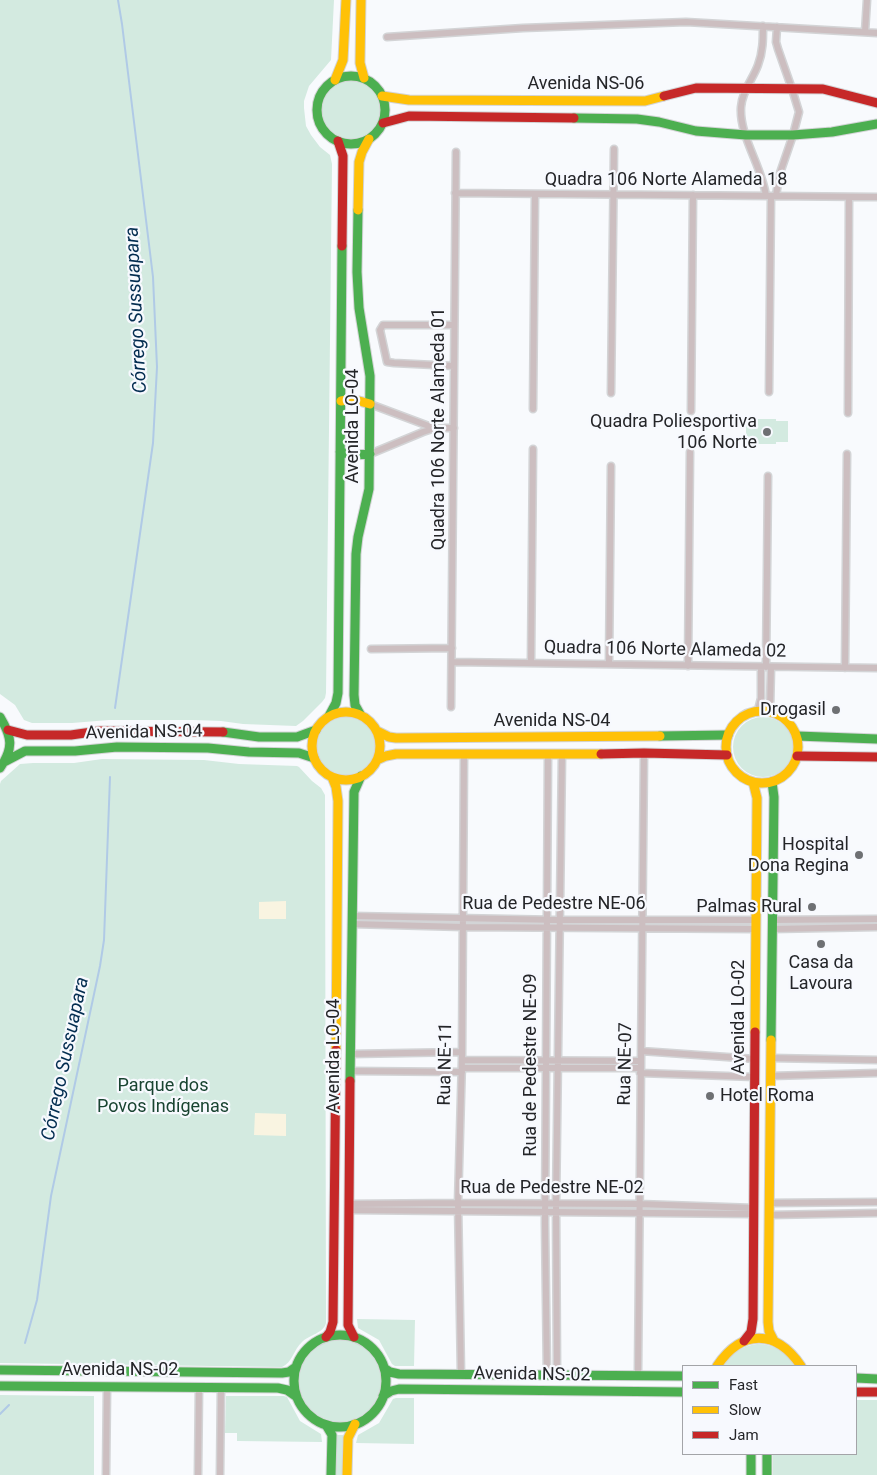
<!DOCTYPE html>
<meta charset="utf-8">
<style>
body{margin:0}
#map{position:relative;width:877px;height:1475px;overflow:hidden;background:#f8fafd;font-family:Roboto,sans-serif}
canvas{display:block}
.legend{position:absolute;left:682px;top:1365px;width:175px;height:90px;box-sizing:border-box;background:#f7f9fe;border:1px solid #a3a4a8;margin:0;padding:6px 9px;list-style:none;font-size:15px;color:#242528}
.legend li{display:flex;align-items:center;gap:10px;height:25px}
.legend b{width:25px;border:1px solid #a3a4a8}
</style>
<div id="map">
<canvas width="877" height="1475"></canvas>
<ul class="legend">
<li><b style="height:6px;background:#4caf50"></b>Fast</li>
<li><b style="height:6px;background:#ffc107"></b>Slow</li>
<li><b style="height:6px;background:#c62828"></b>Jam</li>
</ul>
</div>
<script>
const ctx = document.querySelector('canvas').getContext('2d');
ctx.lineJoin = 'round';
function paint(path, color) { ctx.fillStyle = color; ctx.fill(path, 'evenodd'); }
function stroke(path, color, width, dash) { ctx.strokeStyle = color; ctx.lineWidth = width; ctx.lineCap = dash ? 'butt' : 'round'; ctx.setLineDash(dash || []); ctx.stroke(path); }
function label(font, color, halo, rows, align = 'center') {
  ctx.font = font + ' Roboto,sans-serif'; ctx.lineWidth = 4.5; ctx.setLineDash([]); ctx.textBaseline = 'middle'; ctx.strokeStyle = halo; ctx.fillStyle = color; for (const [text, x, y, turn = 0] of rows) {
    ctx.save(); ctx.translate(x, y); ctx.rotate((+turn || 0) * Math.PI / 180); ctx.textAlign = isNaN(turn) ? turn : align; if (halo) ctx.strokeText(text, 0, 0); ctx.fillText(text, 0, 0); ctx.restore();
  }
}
const green = new Path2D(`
 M0 0H334L331 60 309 86 304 101V108L306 126 311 135 320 147 330 155 332 164 326 693 325 698 322 702 303 721 296 726 243 724 221 721 193 720H109L72 723H32L24 720 15 705 0 694Z
 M321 110a30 30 0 1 1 60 0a30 30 0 1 1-60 0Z
 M757 419H776V421H788V442H776V444H757L756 442H746V421H756Z
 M317 746a29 29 0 1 1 58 0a29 29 0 1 1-58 0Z
 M733 747a30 30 0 1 1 60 0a30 30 0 1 1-60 0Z
 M102 759 204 760 239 764 297 766 299 767 312 781 321 788 325 795 326 1323C324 1333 309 1335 302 1342 294 1349 292 1363 282 1367L0 1363V784L1 781 20 764 33 763H74Z
 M357 1319 415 1320 414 1366H395L392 1364 379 1340 358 1328Z
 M299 1381a41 41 0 1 1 82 0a41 41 0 1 1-82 0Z
 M757 1344C775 1344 786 1352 796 1366H723C731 1353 742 1346 757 1344Z
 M0 1395 94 1396V1475H0Z
 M226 1396H284L287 1397 300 1421 321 1434 322 1442 237 1441V1433H225Z
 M396 1398H414V1444L356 1443 358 1435 379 1423 393 1399Z
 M856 1400H877V1475H773V1454H856Z
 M336 1435H343L342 1475H336Z`);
const sand = new Path2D(`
 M286 901V919H259V902Z
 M255 1113 286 1114V1136L254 1135Z`);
const stream = new Path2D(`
 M115 708 153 443 157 367 153 277 122 24 118 0
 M25 1343 37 1300 51 1196 100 966 104 940 110 777
 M0 1414 9 1405`);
const street = new Path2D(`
 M763 26C763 39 763 52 758 65 753 79 742 91 741 107 739 136 762 166 766 196
 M865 32 867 0
 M387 37 523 28 686 22 877 33
 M455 193 877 197
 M776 196 779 176 793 135 799 112 792 89 778 49 776 42 777 27
 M454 366 394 363 387 362 380 330 383 325H454
 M769 392 771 196
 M611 393 614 149
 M370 404 434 428
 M533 409 535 194
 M691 411 693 195
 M848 413 849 197
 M370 454 423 432 435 428H454
 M371 649 452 648
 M452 662 877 668
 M531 663 533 449
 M609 664 611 466
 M688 666 690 452
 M766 667 768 476
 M845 668 847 454
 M451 707 456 152
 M758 710 761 698V667
 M770 710 771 667
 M352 916 560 920H756
 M772 920 877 919
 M352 924 463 927 756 929
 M772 929 877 927
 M641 1051 755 1059
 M351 1054 462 1052
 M771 1058 877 1060
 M462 1060 641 1061
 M462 1068H640
 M351 1071 462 1072
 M640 1073 755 1077
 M771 1076 877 1073
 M769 1203 877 1202
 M350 1204 458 1203 639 1204 754 1208
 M350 1210 753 1214
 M769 1215 877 1213
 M461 1374 458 1203 462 1060 464 754
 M547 1375 545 1223 548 755
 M557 1375 556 1204 562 755
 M638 1376C639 1168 643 960 644 753
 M106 1475 107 1387
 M198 1475 199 1387
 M220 1475 221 1387`);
const fast = new Path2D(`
 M317 110a34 34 0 1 1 68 0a34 34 0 1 1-68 0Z
 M574 118 637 119 659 122 696 131 746 135H793L832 132 877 124
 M358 210 357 272 359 308 370 376 369 489 358 537 356 554 354 695 355 705 360 714
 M340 452 354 455 370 454
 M329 716 336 703 338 693 342 246
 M0 717C12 737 14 748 0 768
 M223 732 259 737H297L316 730
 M660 736 728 735
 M797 736 877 739
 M6 761 25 751H75L117 747 208 748 249 752 299 753 314 758
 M771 1040 774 797 772 782
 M350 1081 354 792 361 776
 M294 1381a46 46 0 1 1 92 0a46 46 0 1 1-92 0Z
 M384 1368 390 1372 399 1374 683 1376
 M0 1370 282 1373 289 1372 296 1367
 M856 1378 877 1379
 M0 1386 278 1388 287 1390 297 1397
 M383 1396 391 1391 399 1389 683 1392
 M326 1425 332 1435 331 1475
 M751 1454V1475
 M767 1454V1475`);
const slow = new Path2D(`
 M361 0 360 63 364 78
 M335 80 343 60 346 0
 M382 96 409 100 645 101 664 96
 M358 210 359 162 362 152 369 139
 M341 401 352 399 370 404
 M726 747a36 36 0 1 1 72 0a36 36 0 1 1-72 0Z
 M312 746a34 34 0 1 1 68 0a34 34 0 1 1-68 0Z
 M377 731 389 737 396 738 660 736
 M377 760 386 756 396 754H601
 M332 777 336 787 338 801 336 1050
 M753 782 757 798 755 1032
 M771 1040 768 1322 769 1331 774 1341
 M717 1366C742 1329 776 1329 801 1366
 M347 1475 348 1438 355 1424`);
const jam = new Path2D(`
 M664 96 696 88 823 89 877 103
 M383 123 409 116 574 118
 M338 141 343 156 342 246
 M8 730 27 735H71L99 731 223 732
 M601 754 644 753 727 755
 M797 756 877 757
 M350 1081 348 1325 354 1337
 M326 1337 330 1332 333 1322 336 1050
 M744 1341 751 1332 753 1319 755 1032
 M856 1392H877`);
const markers = [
 [767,432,5,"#6e7073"],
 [836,710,5,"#6e7073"],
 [859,855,5,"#6e7073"],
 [812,907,5,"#6e7073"],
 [821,944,5,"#6e7073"],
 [710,1096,5,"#6e7073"]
];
const streetNames = [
 ["Avenida NS-06",586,84],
 ["Quadra 106 Norte Alameda 18",666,180],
 ["Avenida LO-04",353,426,-90],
 ["Quadra 106 Norte Alameda 01",439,429,-90],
 ["Quadra 106 Norte Alameda 02",665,650,1],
 ["Avenida NS-04",552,721],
 ["Avenida NS-04",144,733,-1],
 ["Rua de Pedestre NE-06",554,904],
 ["Avenida LO-02",739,1017,-90],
 ["Avenida LO-04",334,1056,-90],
 ["Rua NE-11",446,1064,-89],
 ["Rua NE-07",626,1064,-89],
 ["Rua de Pedestre NE-09",531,1065,-90],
 ["Rua de Pedestre NE-02",552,1188],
 ["Avenida NS-02",120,1370],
 ["Avenida NS-02",532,1375,1]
];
const poiNames = [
 ["Quadra Poliesportiva",757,422],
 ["106 Norte",757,443],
 ["Drogasil",826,710],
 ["Hospital",849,845],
 ["Dona Regina",849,866],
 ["Palmas Rural",802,907],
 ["Casa da",821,963,"center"],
 ["Lavoura",821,984,"center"],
 ["Hotel Roma",720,1096,"left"]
];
const parkNames = [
 ["Parque dos",163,1086],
 ["Povos Indígenas",163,1107]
];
const waterNames = [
 ["Córrego Sussuapara",137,310,-93],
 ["Córrego Sussuapara",66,1059,-78]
];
paint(green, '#d3eae0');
paint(sand, '#f9f4e1');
stroke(stream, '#b0cae6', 2);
stroke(street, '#d3d4d6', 9);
stroke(fast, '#d3d4d6', 11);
stroke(slow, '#d3d4d6', 11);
stroke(jam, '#d3d4d6', 11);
stroke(street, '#ccbec0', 6);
stroke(fast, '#4caf50', 9);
stroke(slow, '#ffc107', 9);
stroke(jam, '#c62828', 9);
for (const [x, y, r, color] of markers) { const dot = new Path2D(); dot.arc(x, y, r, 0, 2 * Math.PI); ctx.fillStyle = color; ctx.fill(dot); stroke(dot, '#f7f9fe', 2); }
label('18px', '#242528', '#f7f9fe', streetNames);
label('18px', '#242528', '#f7f9fe', poiNames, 'right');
label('18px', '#194431', '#f7f9fe', parkNames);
label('italic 19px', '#032d50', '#f7f9fe', waterNames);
</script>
